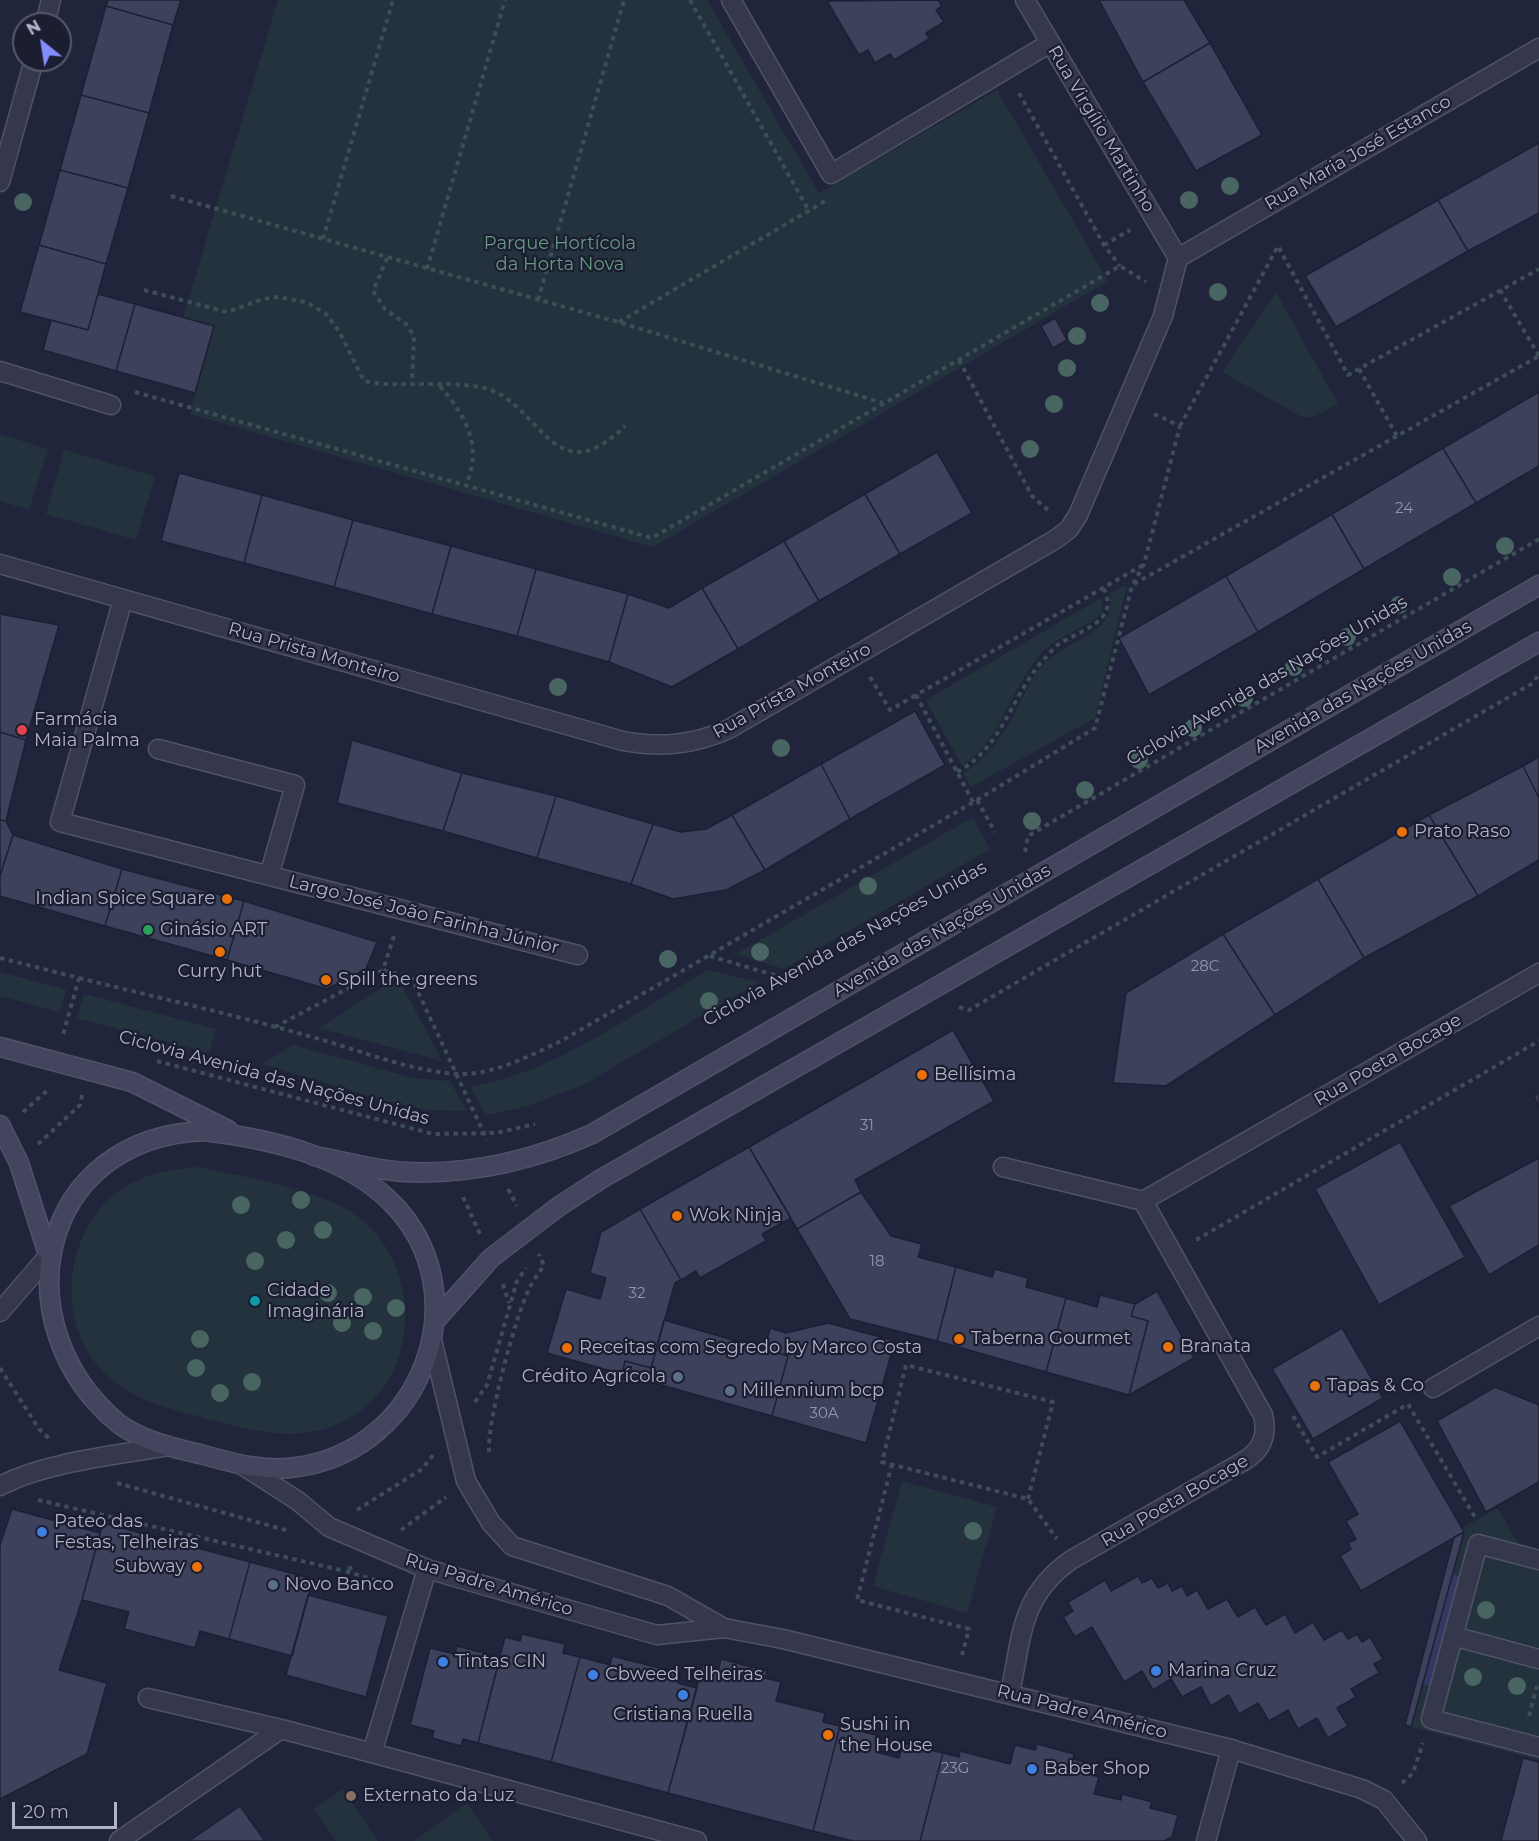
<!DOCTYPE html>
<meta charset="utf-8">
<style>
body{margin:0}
#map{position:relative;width:1539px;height:1841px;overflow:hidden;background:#21253c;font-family:Montserrat,sans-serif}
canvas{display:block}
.north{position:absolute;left:12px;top:12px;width:60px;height:60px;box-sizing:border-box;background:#1b1d30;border:2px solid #57596d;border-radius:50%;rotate:330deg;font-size:16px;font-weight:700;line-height:24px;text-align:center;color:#b0b3c8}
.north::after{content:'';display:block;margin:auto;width:21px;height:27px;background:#828dfb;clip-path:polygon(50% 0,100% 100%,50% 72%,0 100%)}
.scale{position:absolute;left:12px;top:1802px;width:105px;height:27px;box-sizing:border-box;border:3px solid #b0b3c8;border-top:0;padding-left:8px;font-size:18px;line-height:21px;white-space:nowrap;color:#b0b3c8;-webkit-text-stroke:4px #1b1d30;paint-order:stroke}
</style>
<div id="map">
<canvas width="1539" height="1841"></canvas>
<div class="north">N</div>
<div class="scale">20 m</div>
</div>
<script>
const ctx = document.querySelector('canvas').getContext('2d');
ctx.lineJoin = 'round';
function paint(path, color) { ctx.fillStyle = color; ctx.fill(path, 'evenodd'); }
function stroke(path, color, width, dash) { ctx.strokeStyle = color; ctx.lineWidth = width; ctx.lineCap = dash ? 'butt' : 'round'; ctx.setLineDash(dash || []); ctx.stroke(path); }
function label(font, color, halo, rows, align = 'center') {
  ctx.font = font + ' Montserrat,sans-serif'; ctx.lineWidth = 4.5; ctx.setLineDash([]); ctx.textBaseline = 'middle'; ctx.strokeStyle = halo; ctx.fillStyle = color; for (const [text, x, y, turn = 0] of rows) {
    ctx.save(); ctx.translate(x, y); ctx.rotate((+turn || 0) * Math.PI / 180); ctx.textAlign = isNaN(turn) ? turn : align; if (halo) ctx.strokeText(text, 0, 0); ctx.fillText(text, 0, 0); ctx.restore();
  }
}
const green = new Path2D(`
 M278 0H707L819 193 997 90 1108 281 653 547 190 414 214 326 183 318Z
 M1276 292 1338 404 1313 417H1302L1222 372Z
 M0 434 48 449 29 510 0 501Z
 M64 450 155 476 136 540 46 514Z
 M1127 585 1095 718 971 787 963 774C986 758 1004 737 1016 711 1025 694 1030 678 1044 664 1069 639 1117 633 1110 593Z
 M1101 598 1103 613C1083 630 1054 637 1038 657 1009 692 1002 740 962 766L926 700Z
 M973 817 990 849 784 969 736 954Z
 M708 970 759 982 583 1085 525 1107 486 1115 470 1086C551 1076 638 1010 708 970Z
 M0 972 66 990 60 1012 0 996Z
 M389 983 403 987 442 1061 319 1028Z
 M84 994 216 1029 209 1053 77 1018Z
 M293 1045 414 1078 450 1081 467 1111 430 1110 385 1101 262 1064Z
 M197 1167C236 1174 322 1192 353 1213 430 1266 422 1396 330 1427 289 1441 253 1431 213 1420 175 1410 137 1403 108 1376 54 1327 62 1232 120 1190 143 1174 170 1169 197 1167Z
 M902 1481 997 1507 967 1613 873 1586Z
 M1498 1508 1518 1543 1539 1549V1760L1405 1725 1462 1528Z
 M343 1789 378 1841H336L314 1809Z
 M467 1803 493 1841H414Z`);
const water = new Path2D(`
 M1452 1574 1461 1577 1431 1686 1423 1684Z`);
const building = new Path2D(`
 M108 0H181L173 25 106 6Z
 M938 0 942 6 936 10 944 22 926 33 929 39 894 60 890 54 875 63 868 50 859 55 827 1Z
 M1099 0H1184L1210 43 1143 82Z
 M106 6 173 25 149 113 81 95Z
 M1210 43 1262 135 1196 171 1143 82Z
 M81 95 149 113 128 188 60 170Z
 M1539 143V213L1468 251 1438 200Z
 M60 170 128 188 106 264 39 245Z
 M1438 200 1468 251 1336 327 1305 276Z
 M39 245 106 264 88 330 20 312Z
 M98 294 135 304 116 371 43 350 51 320 88 330Z
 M135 304 214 326 195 393 116 371Z
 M1055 318 1067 340 1053 348 1041 326Z
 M1539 392V466L1476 503 1443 448Z
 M1443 448 1476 503 1364 569 1332 514Z
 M937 452 972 513 900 554 865 494Z
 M179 473 262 495 244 563 161 541Z
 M865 494 900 554 819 601 784 541Z
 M262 495 353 520 334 587 244 563Z
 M1332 514 1364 569 1258 632 1226 576Z
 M353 520 451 546 432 614 334 587Z
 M784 541 819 601 738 649 702 588Z
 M451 546 536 569 517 636 432 614Z
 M536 569 628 594 609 662 517 636Z
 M1226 576 1258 632 1149 695 1119 638Z
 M702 588 738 649 672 687 609 662 628 594 669 608Z
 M0 614 59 625 26 740 0 732Z
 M915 711 945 765 850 819 821 764Z
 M0 732 26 740 6 821 0 820Z
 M352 740 462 773 443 831 337 803Z
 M1539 757V798L1523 766Z
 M821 764 850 819 765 870 732 815Z
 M1523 766 1539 798V860L1478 896 1429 815Z
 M462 773 556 796 537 858 443 831Z
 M556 796 653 824 631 884 537 858Z
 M732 815 765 870 726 890 673 899 631 884 653 824 681 832 706 829Z
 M1429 815 1478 896 1364 958 1318 879Z
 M0 820 6 821 13 835 0 876Z
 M13 835 122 869 105 926 0 896V876Z
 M122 869 244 901 227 960 105 926Z
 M1318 879 1364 958 1275 1015 1223 934Z
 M244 901 377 942 366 969 327 989 227 960Z
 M1223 934 1275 1015 1166 1086 1113 1083 1126 993Z
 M953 1030 994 1101 855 1180 861 1192 797 1229 749 1147Z
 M1539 1093V1106L1534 1096Z
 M1400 1142 1465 1257 1379 1305 1315 1189Z
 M749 1147 791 1218 762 1234 766 1241 700 1278 696 1271 681 1280 640 1209Z
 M1539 1158V1245L1489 1275 1449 1206Z
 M861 1192 891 1236 922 1244 918 1257 956 1267 937 1341 850 1319 797 1229Z
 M640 1209 681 1280 675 1283 651 1368 625 1361 622 1374 547 1353 566 1289 600 1299 606 1278 590 1273 601 1232Z
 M956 1267 992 1277 995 1269 1028 1278 1026 1287 1066 1298 1046 1372 937 1341Z
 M1157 1291 1194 1358 1129 1395 1148 1321 1131 1316 1135 1304Z
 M1100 1295 1135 1304 1131 1316 1148 1321 1129 1395 1046 1372 1066 1298 1097 1307Z
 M664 1320 788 1356 772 1416 622 1374 625 1361 651 1368Z
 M828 1323 895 1341 866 1443 772 1416 788 1356 765 1349 770 1328 786 1333Z
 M1342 1328 1383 1398 1313 1439 1272 1369Z
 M1495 1387 1539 1405V1482L1486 1512 1437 1421Z
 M1400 1421 1464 1532 1361 1591 1340 1556 1351 1549 1348 1543 1356 1539 1346 1521 1358 1514 1328 1462Z
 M12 1509 100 1533 82 1600 59 1670 107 1683 87 1754 0 1799V1545Z
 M103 1523 250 1562 229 1639 200 1631 195 1648 124 1629 129 1612 82 1600Z
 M1464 1532 1411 1727 1405 1725 1454 1537Z
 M250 1562 313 1579 292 1656 229 1639Z
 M1138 1576 1142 1583 1152 1578 1158 1588 1168 1583 1172 1591 1182 1586 1187 1596 1197 1590 1208 1609 1227 1599 1238 1617 1255 1607 1266 1625 1285 1614 1295 1633 1313 1622 1324 1640 1342 1630 1348 1639 1357 1634 1362 1642 1370 1637 1383 1659 1374 1664 1379 1673 1351 1689 1356 1697 1337 1708 1348 1726 1328 1738 1317 1718 1298 1729 1288 1710 1269 1721 1258 1703 1239 1714 1229 1695 1211 1706 1201 1687 1182 1697 1171 1679 1153 1690 1142 1671 1124 1682 1092 1627 1075 1637 1063 1617 1073 1611 1068 1602 1105 1580 1111 1591Z
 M308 1595 388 1616 366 1697 286 1675Z
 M522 1634 565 1644 563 1653 580 1657 551 1762 478 1743 505 1637 520 1641Z
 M457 1646 500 1657 478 1743 463 1739 461 1746 432 1738 434 1731 410 1725 430 1648 455 1654Z
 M612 1656 680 1673 678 1683 697 1688 668 1793 551 1762 580 1657 610 1665Z
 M721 1659 767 1671 765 1678 781 1682 776 1701 825 1713 823 1722 840 1726 813 1831 668 1793 703 1664 719 1668Z
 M840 1726 880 1736 876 1752 899 1758 903 1743 943 1753 920 1841H853L813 1831Z
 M1037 1744 1074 1754 1073 1759 1092 1764 1089 1774 1099 1777 1094 1794 1121 1800 1122 1794 1152 1802 1150 1808 1178 1815 1172 1837 1164 1841H920L943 1753 959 1757 960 1751 1010 1764 1015 1745 1035 1750Z
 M1523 1758 1539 1762V1841H1501Z
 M240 1806 265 1841H189Z`);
const path = new Path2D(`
 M690 0 809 211
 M1019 93 1104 245 1120 266
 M171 196 618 322 883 403
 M323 239 393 0
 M1104 245 1130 230
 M387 258 373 291 385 309 406 324 414 336 412 383
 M427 269 505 0
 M144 290 227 312 263 299 278 297 306 302 326 314 339 331 364 381C402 389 445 379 484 388 540 401 553 497 625 426
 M1500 290 1539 356
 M538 300 624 0
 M619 322 827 200
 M959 360 1032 496 1048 510
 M1359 369 1397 436 1539 356
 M440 386C466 417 483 445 466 485
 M135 392 652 538 1120 266 1146 282
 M1180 426 1278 246 1348 375 1539 269
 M1134 584 1397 436
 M870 677 890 710 916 695
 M957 772C1004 747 1011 694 1046 657 1050 653 1054 647 1059 644 1078 631 1122 621 1103 588
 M977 800 995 832
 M973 802 916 695 1143 565
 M1025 852 1028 836 1539 539
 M394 936 383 970 412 979 487 1140
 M710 956 784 978
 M0 958 79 978 63 1035
 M79 978C155 997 231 1014 305 1035 354 1048 405 1070 456 1074 493 1076 531 1055 563 1040L977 800 1095 728 1132 586 1144 564 1180 426 1150 412
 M959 1007 969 1010 1533 683 1539 674
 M275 1027 383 970
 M157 1061 433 1134 496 1133 535 1124
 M23 1112 49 1089
 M38 1144 80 1105 82 1095
 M508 1189 517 1206
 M463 1197 480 1234
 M1196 1240 1539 1041
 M503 1284 509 1303
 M0 1368 39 1429 52 1441
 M475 1402 487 1385 517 1281 526 1268
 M1293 1416 1317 1457 1408 1404 1476 1519
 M489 1452C487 1421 515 1318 529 1289 533 1281 538 1273 544 1266L539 1254
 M892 1464 857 1600 969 1629 962 1655
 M117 1483 289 1531
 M1028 1499 1053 1402 906 1365 882 1462 1028 1499 1057 1539
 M38 1500 345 1571
 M357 1510 422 1469 433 1455
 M401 1530 446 1497
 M352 1567 345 1571 382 1582
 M1529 1716 1537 1686
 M1402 1783 1413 1773 1423 1743`);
const service = new Path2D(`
 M731 0 831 174 1050 43
 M1433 1388 1539 1326`);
const pedestrian = new Path2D(`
 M1539 1560 1478 1544 1431 1719 1539 1747
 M1453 1636 1539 1659`);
const minor = new Path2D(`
 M1025 0 1178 258
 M45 24 51 0
 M0 182 34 60
 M1178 258 1539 48
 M0 371 111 405
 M0 564 623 741C661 748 693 745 729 729L1056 539 1069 529 1078 515 1163 316 1178 258
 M123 599 60 822 578 955
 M158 749 295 785 269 876
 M1003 1167 1143 1201 1539 973
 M1010 1694C1022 1636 1020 1596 1071 1560L1244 1461C1262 1450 1268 1436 1263 1415L1143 1201
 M148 1698 281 1729
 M372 1753 697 1841
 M119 1841 281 1729 372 1753 427 1569
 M1206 1841 1231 1749`);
const tertiary = new Path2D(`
 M0 1312 44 1261
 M432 1340 466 1481 491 1523 512 1546 668 1596 724 1628
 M242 1465 298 1501 329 1527 427 1569 657 1635 724 1628 783 1639 1231 1749 1362 1789 1384 1800 1417 1841
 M0 1486C45 1462 118 1455 169 1446`);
const secondary = new Path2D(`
 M0 1047 132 1082 228 1130
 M0 1125 19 1163 47 1251
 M205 1131C269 1139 344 1155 391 1202 482 1293 422 1450 297 1467 263 1472 232 1463 200 1454 173 1448 141 1440 119 1424 0 1326 36 1137 205 1131Z
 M314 1156C344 1161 375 1170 405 1172 469 1175 534 1160 592 1134L1539 585
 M435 1321 491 1258 558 1207 601 1179 1539 642`);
const trees = [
 [1230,186],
 [1189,200],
 [23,202],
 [1218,292],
 [1100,303],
 [1077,336],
 [1067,368],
 [1054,404],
 [1030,449],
 [1505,546],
 [1452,577],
 [1399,605],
 [1347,637],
 [1294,667],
 [558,687],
 [1244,698],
 [1193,728],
 [781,748],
 [1139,760],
 [1085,790],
 [1032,821],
 [868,886],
 [760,952],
 [668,959],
 [709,1001],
 [301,1200],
 [241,1205],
 [323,1230],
 [286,1240],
 [255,1261],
 [328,1293],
 [363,1297],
 [396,1308],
 [342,1323],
 [373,1331],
 [200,1339],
 [196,1368],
 [252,1382],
 [220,1393],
 [973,1531],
 [1486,1610],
 [1473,1677],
 [1517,1686]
];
const markers = [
 [22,730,6,"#e0444e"],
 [1402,832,6,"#e8710a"],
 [227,899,6,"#e8710a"],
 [148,930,6,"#2e9e5b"],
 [220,952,6,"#e8710a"],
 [326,980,6,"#e8710a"],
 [922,1075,6,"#e8710a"],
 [677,1216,6,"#e8710a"],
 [255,1301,6,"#0f9aa8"],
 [959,1339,6,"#e8710a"],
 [1168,1347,6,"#e8710a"],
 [567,1348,6,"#e8710a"],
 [678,1377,6,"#5c6f8a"],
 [1315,1386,6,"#e8710a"],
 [730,1391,6,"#5c6f8a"],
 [42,1532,6,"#3f7fe0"],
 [197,1567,6,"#e8710a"],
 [273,1585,6,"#5c6f8a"],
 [443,1662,6,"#3f7fe0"],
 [1156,1671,6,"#3f7fe0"],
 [593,1675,6,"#3f7fe0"],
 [683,1695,6,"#3f7fe0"],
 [828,1735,6,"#e8710a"],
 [1032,1769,6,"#3f7fe0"],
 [351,1796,6,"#8d6e63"]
];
const numberNames = [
 ["24",1404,509],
 ["28C",1205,967],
 ["31",867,1126],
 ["18",877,1262],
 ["32",637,1294],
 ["30A",824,1414],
 ["23G",955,1769]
];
const streetNames = [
 ["Rua Virgílio Martinho",1101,129,59],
 ["Rua Maria José Estanco",1358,153,-30],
 ["Rua Prista Monteiro",314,653,16],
 ["Ciclovia Avenida das Nações Unidas",1267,681,-30],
 ["Avenida das Nações Unidas",1363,687,-30],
 ["Rua Prista Monteiro",792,691,-29],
 ["Largo José João Farinha Júnior",424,915,14],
 ["Avenida das Nações Unidas",942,931,-30],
 ["Ciclovia Avenida das Nações Unidas",845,944,-29],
 ["Rua Poeta Bocage",1388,1060,-30],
 ["Ciclovia Avenida das Nações Unidas",274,1078,15],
 ["Rua Poeta Bocage",1175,1501,-30],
 ["Rua Padre Américo",489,1585,17],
 ["Rua Padre Américo",1082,1712,14]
];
const parkNames = [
 ["Parque Hortícola",560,244],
 ["da Horta Nova",560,265]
];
const poiNames = [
 ["Farmácia",34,720],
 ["Maia Palma",34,741],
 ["Prato Raso",1414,832],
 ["Indian Spice Square",215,899,"right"],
 ["Ginásio ART",160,930],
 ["Curry hut",220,972,"center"],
 ["Spill the greens",338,980],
 ["Bellísima",934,1075],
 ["Wok Ninja",689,1216],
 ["Cidade",267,1291],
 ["Imaginária",267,1312],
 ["Taberna Gourmet",971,1339],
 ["Branata",1180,1347],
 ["Receitas com Segredo by Marco Costa",579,1348],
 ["Crédito Agrícola",666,1377,"right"],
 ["Tapas & Co",1327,1386],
 ["Millennium bcp",742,1391],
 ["Pateo das",54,1522],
 ["Festas, Telheiras",54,1543],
 ["Subway",185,1567,"right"],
 ["Novo Banco",285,1585],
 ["Tintas CIN",455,1662],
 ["Marina Cruz",1168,1671],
 ["Cbweed Telheiras",605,1675],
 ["Cristiana Ruella",683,1715,"center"],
 ["Sushi in",840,1725],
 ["the House",840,1746],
 ["Baber Shop",1044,1769],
 ["Externato da Luz",363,1796]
];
paint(green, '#23323d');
paint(water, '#333962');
paint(building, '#3d415c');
stroke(building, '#1d1f33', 1.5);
stroke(service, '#505367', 21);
stroke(pedestrian, '#505367', 21);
stroke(minor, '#505367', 21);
stroke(tertiary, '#505367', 21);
stroke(secondary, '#505367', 21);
stroke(path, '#3e4e57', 4, [4.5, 4.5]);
stroke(service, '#35384c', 18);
stroke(pedestrian, '#35384c', 18);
stroke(minor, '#35384c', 18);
stroke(tertiary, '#35384c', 18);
stroke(secondary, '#43455f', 18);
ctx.fillStyle = '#486562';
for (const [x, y] of trees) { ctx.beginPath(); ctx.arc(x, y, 9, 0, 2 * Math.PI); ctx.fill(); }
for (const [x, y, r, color] of markers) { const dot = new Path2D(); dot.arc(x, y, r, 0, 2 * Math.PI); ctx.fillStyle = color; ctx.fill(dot); stroke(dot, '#1b1d30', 2); }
label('15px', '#9396ad', null, numberNames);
label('18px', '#b0b3c8', '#1b1d30', streetNames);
label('18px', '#679a81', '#1b1d30', parkNames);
label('18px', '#b0b3c8', '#1b1d30', poiNames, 'left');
</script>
